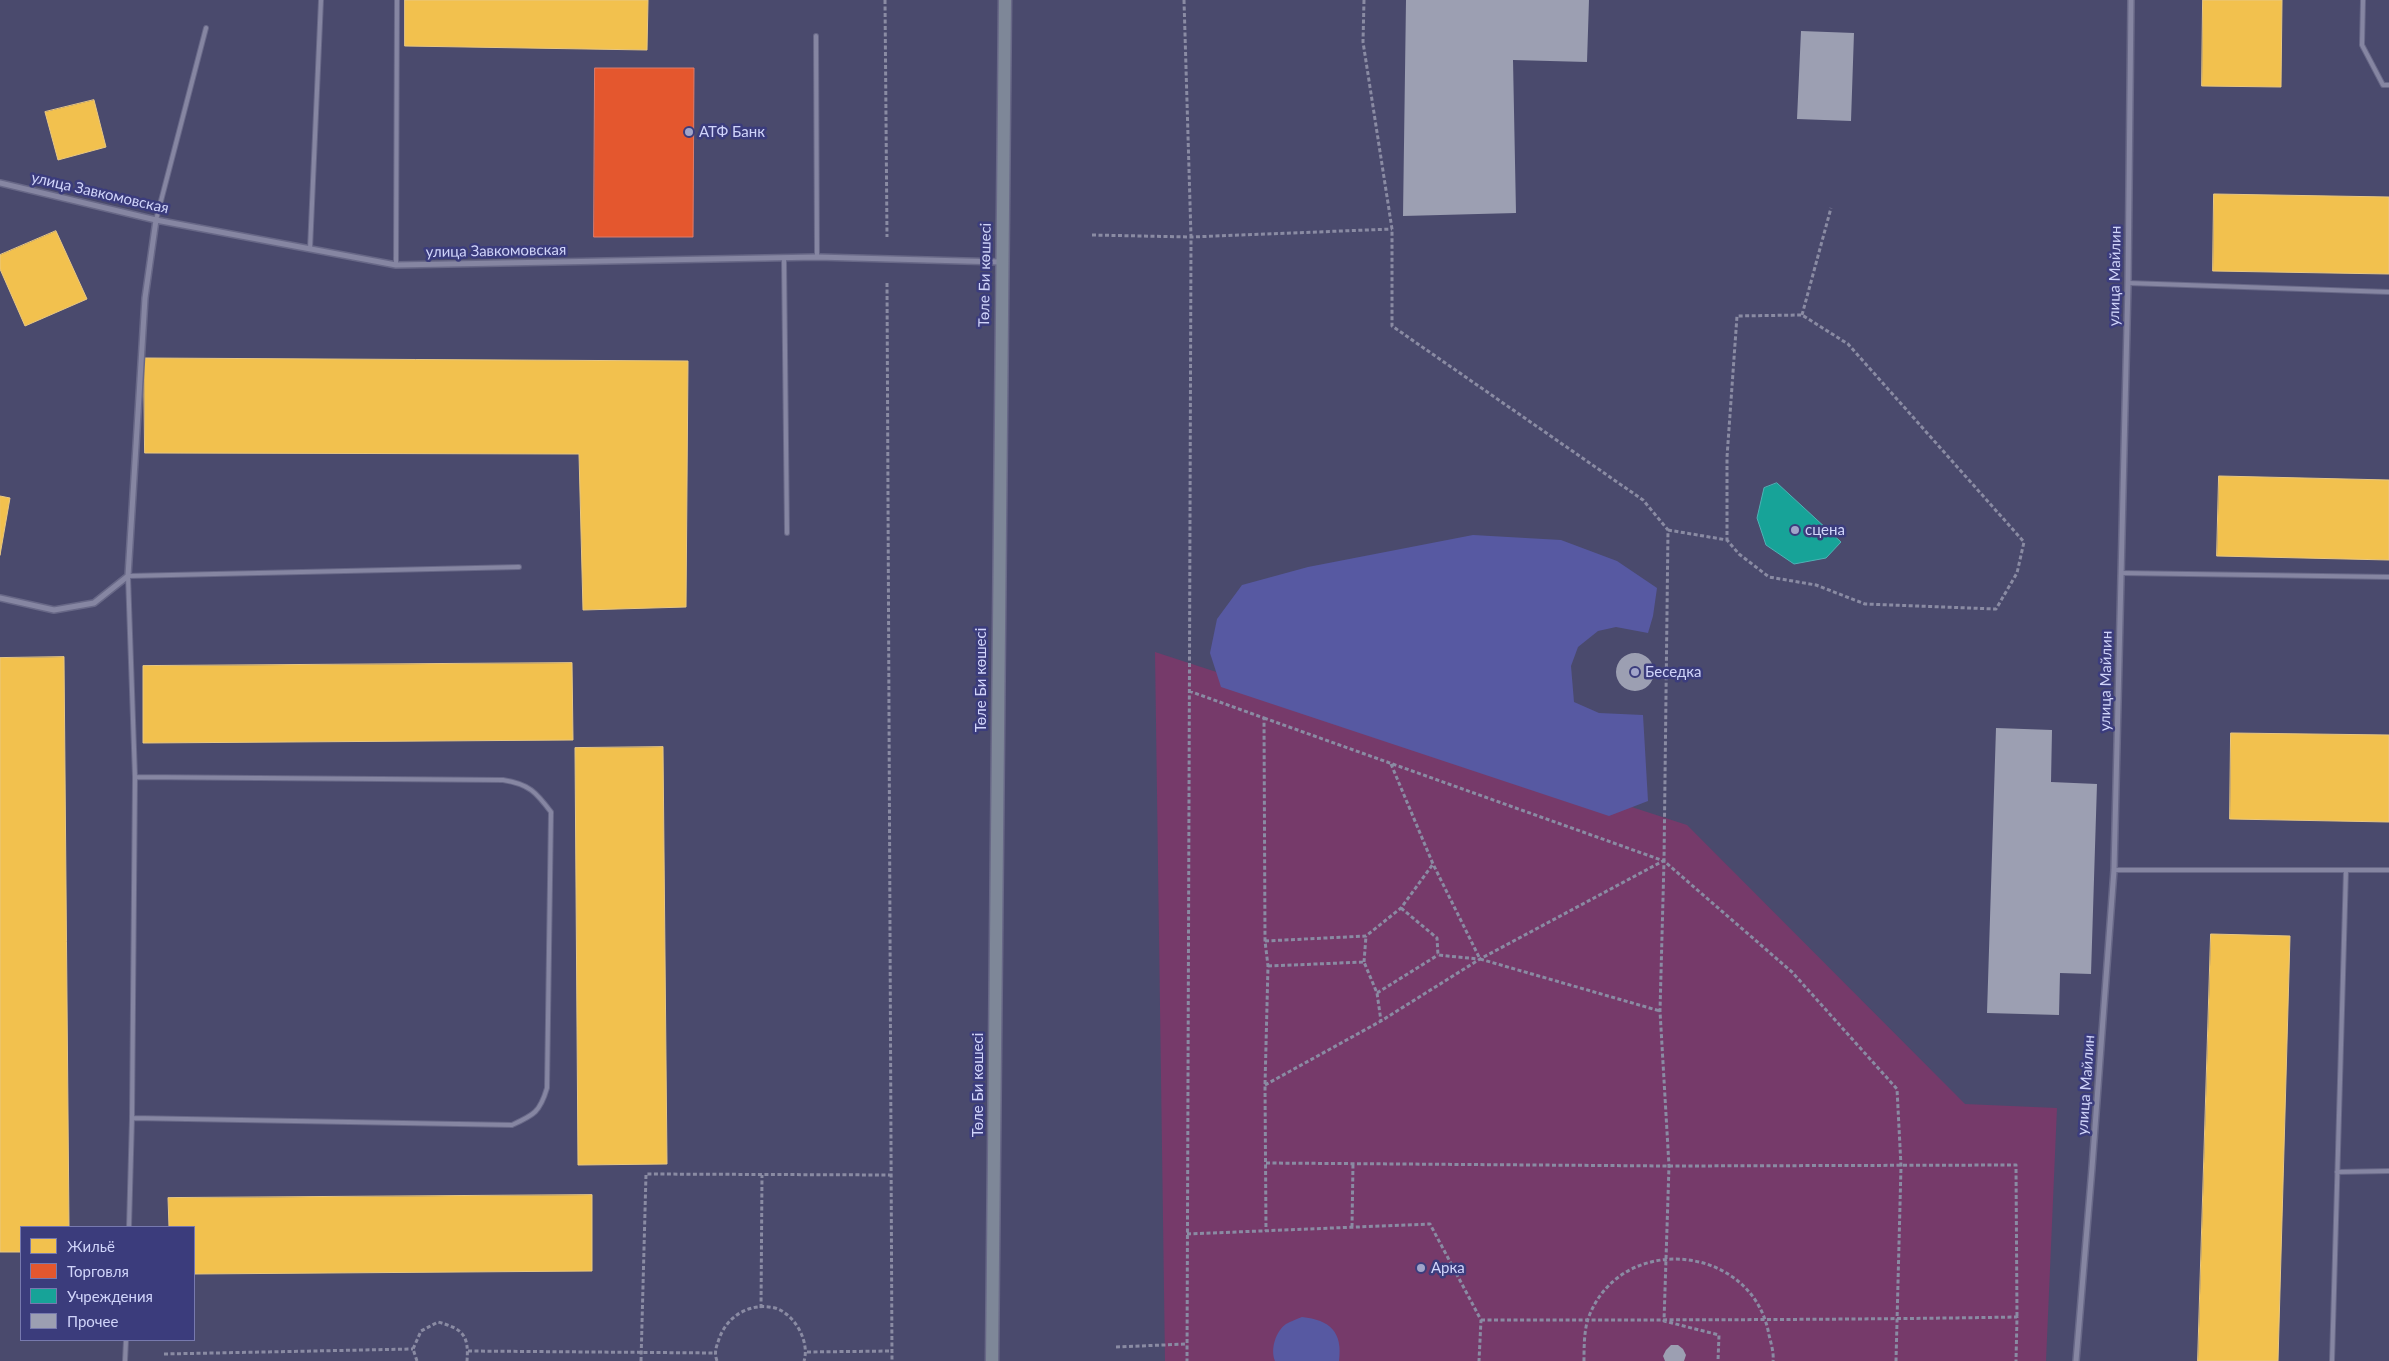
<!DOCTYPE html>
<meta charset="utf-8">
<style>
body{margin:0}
#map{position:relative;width:2389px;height:1361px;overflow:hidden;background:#4a4a6d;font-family:Lato,sans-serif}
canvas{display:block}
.legend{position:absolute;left:20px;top:1226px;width:175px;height:115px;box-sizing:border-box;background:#3b3c7c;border:1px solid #7779ae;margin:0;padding:6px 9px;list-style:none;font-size:15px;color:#d0d4fa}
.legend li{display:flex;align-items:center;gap:10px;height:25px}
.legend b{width:25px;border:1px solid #7779ae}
</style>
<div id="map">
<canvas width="2389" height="1361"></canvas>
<ul class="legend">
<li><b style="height:14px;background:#f2c14e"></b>Жильё</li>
<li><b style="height:14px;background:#e4572e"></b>Торговля</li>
<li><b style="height:14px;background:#17a398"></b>Учреждения</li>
<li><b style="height:14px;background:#9c9fb2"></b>Прочее</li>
</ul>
</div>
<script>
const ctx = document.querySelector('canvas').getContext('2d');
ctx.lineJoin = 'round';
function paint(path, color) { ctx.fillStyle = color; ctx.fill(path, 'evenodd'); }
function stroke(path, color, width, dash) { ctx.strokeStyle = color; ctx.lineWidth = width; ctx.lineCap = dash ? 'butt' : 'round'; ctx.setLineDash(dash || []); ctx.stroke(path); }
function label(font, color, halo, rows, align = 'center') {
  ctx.font = font + ' Lato,sans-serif'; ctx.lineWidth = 5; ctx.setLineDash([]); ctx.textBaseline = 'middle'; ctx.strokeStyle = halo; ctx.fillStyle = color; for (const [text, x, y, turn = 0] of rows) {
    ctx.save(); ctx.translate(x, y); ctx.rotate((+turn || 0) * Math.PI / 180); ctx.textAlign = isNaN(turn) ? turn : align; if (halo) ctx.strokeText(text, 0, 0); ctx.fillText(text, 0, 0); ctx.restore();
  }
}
const green = new Path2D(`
 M1155 652 1687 825 1965 1104 2057 1108 2046 1361H1165Z`);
const water = new Path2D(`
 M1473 535 1561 540 1617 561 1657 588 1653 616 1648 633 1616 627 1598 631 1578 647 1571 666 1574 702 1599 713 1643 715 1648 801 1609 816 1221 687 1210 653 1217 619 1242 585 1308 567Z
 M1302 1317C1330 1320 1343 1332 1339 1361H1275C1270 1349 1276 1331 1286 1324 1291 1321 1297 1319 1302 1317Z`);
const homes = new Path2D(`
 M405 0H648L647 50 405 46Z
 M2203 0H2282L2281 87 2202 86Z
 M94 100 106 147 58 160 45 112Z
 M2214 194 2389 197V274L2213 271Z
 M56 231 87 299 25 326 0 269V255Z
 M144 358 688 361 686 607 583 610 579 454 145 453Z
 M2219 476 2389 480V560L2217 556Z
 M0 496 10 498 0 555Z
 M64 657 69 1227H21V1252H0V658Z
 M572 663 573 740 143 743V666Z
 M2231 733 2389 735V822L2230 819Z
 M663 747 667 1164 578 1165 575 748Z
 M2211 934 2290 936 2278 1361H2198Z
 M592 1195V1271L194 1274V1227H169L168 1198Z`);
const shops = new Path2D(`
 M595 68H694L693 237H594Z`);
const public = new Path2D(`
 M1777 483 1841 542 1826 558 1794 564 1766 545 1757 518 1764 488Z`);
const building = new Path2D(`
 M1406 0H1589L1587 62 1513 60 1516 213 1403 216Z
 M1801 31 1854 33 1851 121 1797 119Z
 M1616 672a19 19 0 1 1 38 0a19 19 0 1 1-38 0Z
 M1996 728 2052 730 2051 782 2097 784 2091 974 2060 973 2059 1015 1987 1013Z
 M1671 1345H1678L1683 1349 1686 1355 1684 1361H1665L1663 1356 1666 1350Z`);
const path = new Path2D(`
 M885 0 887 237
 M1184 0 1191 237 1187 1361
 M1364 0 1363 42 1392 229V326L1643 500 1668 530 1664 861 1792 972 1897 1089 1901 1166 1896 1361
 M1092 235 1191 237 1392 229
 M887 283 892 1361
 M1802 315 1831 208
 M1668 530 1727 540 1739 554 1769 577 1816 585 1865 604 1996 609 2017 573 2024 542 1848 344 1802 315 1737 316 1727 457V540
 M1189 691 1264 718 1265 941 1268 966 1265 1085 1266 1231
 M1264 718 1664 861 1660 1011 1669 1166 1664 1321 1719 1335 1718 1361
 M1391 764 1433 864 1480 959 1660 1011
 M1401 908 1437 938 1438 955 1478 959
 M1265 941 1366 936 1401 908 1433 864
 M1364 962 1366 936
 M1268 966 1364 962 1377 993 1381 1021
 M1377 993 1438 955
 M1265 1085 1381 1021 1480 959 1663 861
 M1266 1163 1669 1166 2016 1165 2017 1317
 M1352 1227 1353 1163
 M1187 1234 1430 1224 1481 1320 1479 1361
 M761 1308 762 1175
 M1481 1320C1660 1320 1838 1320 2017 1317L2016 1361
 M1116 1347 1186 1344
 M468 1351 715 1353
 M807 1352 891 1351
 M164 1354 413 1349
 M417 1361 413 1349 421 1331 438 1322C463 1329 469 1335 467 1361
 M641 1361 646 1174 890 1175
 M717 1361C714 1352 716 1348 719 1339 727 1316 750 1302 775 1308 795 1314 810 1342 804 1361
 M1584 1361C1584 1349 1584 1331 1588 1319 1619 1231 1753 1243 1769 1335 1771 1343 1774 1353 1773 1361`);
const service = new Path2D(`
 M2363 0 2362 45 2383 85H2389
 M816 36 817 257
 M156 220 206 28
 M310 249 321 0
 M784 259 787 533
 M396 265 397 0
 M2128 283 2389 292
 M2121 573 2389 577
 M2114 870H2389
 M132 1118 512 1125C534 1115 540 1112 547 1088L551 812C536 792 529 784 503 780L135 777
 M2337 1172 2389 1171
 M129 1227 132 1118 135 777 128 576 519 567
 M125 1361 126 1340
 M2332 1361 2346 870`);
const minor = new Path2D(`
 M0 183 156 220 396 265 817 257 1001 262
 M0 598 54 610 94 603 128 576 145 298 156 220
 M2076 1361 2092 1168 2114 870 2128 283 2131 0`);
const primary = new Path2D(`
 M992 1361 1005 0`);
const markers = [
 [689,132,5,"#a1a4c9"],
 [1795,530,5,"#a1a4c9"],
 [1635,672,5,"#a1a4c9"],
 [1421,1268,5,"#a1a4c9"]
];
const poiNames = [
 ["АТФ Банк",699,132],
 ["сцена",1805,530],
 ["Беседка",1645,672],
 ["Арка",1431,1268]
];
const streetNames = [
 ["улица Завкомовская",100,193,13],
 ["улица Завкомовская",496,251,-1],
 ["Төле Би көшесі",985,275,-89],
 ["улица Майлин",2115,276,-89],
 ["Төле Би көшесі",981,680,-90],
 ["улица Майлин",2106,681,-89],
 ["Төле Би көшесі",978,1085,-90],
 ["улица Майлин",2086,1085,-86]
];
paint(green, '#763a6a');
paint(water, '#5759a2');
paint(homes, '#f2c14e');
stroke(homes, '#e8c782', 1);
paint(shops, '#e4572e');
stroke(shops, '#de7c6b', 1);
paint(public, '#17a398');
stroke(public, '#4eb2b5', 1);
paint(building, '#9c9fb2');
stroke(service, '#686887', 6);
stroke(minor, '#686887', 8);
stroke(primary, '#686887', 15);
stroke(path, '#8a8ba3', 3, [4, 2.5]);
stroke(service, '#8686a2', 4);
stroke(minor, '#8686a2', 5);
stroke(primary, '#7e8798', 12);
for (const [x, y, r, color] of markers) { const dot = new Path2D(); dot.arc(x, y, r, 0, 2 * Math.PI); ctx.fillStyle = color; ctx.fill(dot); stroke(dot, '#3b3c7c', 2); }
label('15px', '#d0d4fa', '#3b3c7c', poiNames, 'left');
label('15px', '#d0d4fa', '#3b3c7c', streetNames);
</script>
